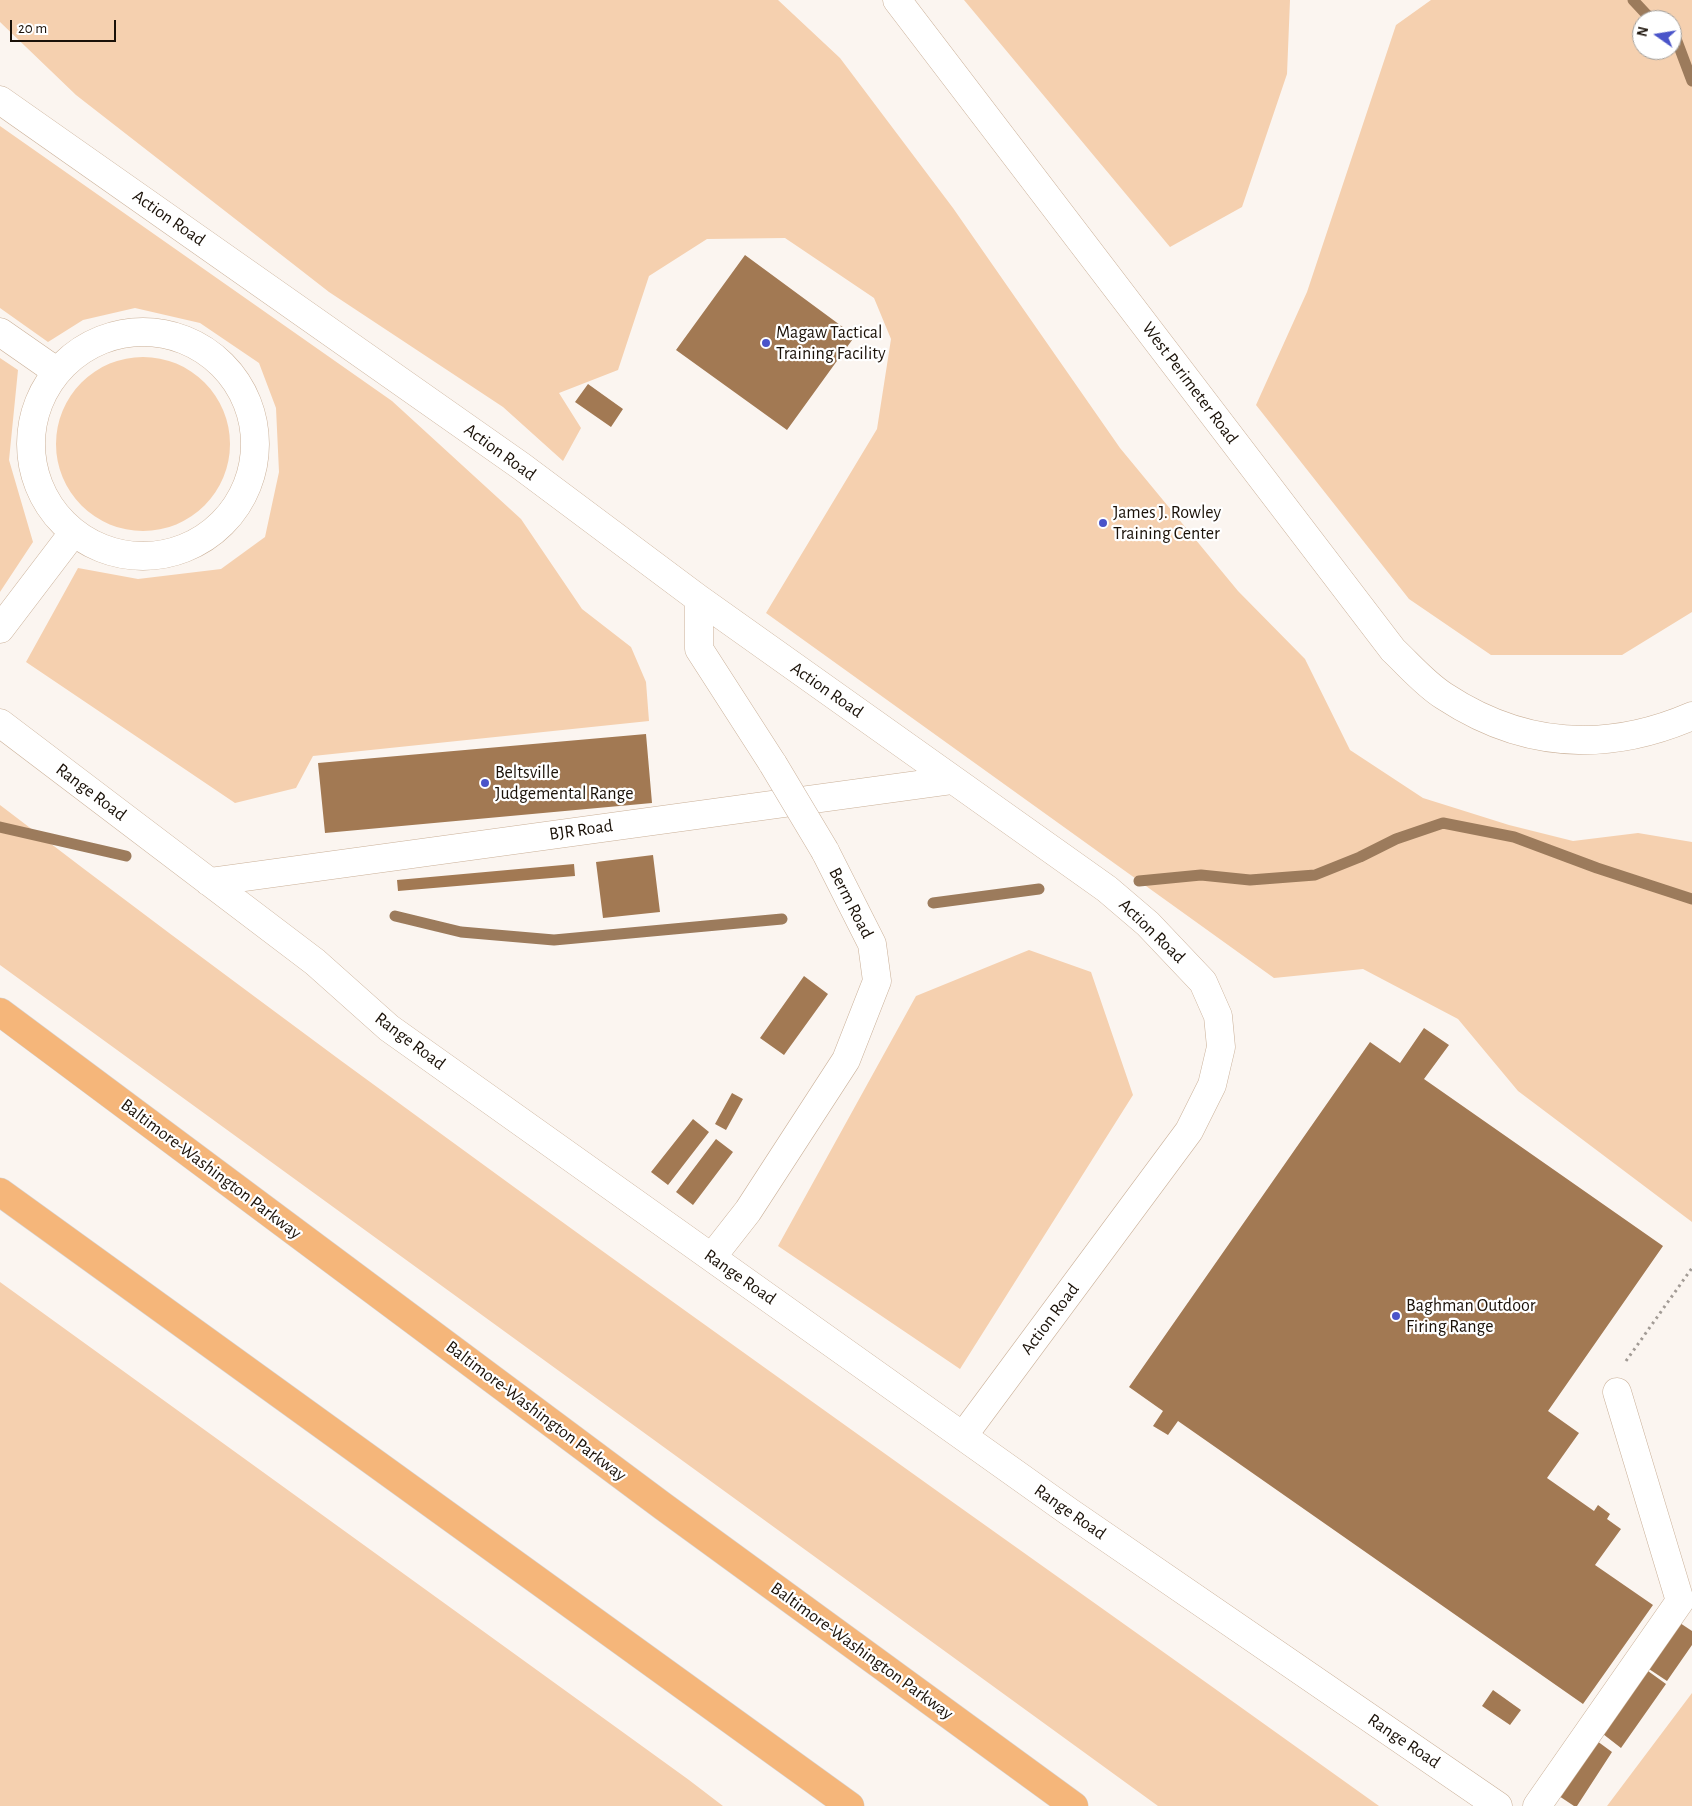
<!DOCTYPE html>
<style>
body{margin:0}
#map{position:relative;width:1692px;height:1806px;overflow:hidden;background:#fbf5f0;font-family:"Alegreya Sans",sans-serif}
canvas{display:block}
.north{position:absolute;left:1632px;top:10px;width:50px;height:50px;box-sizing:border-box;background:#fff;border:1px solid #a3a09c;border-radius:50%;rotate:283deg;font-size:14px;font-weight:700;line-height:20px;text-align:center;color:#1a1108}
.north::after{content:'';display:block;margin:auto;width:18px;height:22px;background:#4a54c9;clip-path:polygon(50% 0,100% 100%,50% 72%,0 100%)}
.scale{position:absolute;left:10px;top:20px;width:106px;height:22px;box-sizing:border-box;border:2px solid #1a1108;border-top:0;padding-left:6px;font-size:15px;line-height:18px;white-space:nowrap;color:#1a1108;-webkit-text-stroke:4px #fff;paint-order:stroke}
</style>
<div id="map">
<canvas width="1692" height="1806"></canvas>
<div class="north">N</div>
<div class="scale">20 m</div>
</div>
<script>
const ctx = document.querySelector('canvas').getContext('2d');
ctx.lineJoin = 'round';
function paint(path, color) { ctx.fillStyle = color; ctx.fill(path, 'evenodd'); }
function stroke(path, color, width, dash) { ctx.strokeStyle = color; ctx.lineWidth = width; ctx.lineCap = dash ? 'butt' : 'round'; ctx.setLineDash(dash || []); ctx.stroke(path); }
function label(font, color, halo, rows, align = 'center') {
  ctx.font = font + ' "Alegreya Sans",sans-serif'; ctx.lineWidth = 4.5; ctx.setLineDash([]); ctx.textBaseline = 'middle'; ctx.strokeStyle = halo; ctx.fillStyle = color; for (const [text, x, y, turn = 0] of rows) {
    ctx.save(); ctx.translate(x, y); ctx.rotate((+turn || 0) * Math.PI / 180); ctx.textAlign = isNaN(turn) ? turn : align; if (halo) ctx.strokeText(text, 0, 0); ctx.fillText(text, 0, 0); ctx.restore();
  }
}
const green = new Path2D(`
 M0 0H778L840 58 953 208 1120 448 1238 591 1305 659 1350 750 1423 798 1509 825 1573 841 1638 833 1692 842V1222L1518 1091 1458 1019 1363 969 1274 978 766 613 877 429 891 339 874 298 785 238 707 239 649 276 618 370 559 393 581 428 563 461 503 407 329 292 76 95 0 22Z
 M964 0H1290L1287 74 1242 207 1170 247Z
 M1431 0H1692V612L1622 655H1491L1409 599 1256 405 1307 292 1396 25ZM1642 20H1672V50H1642Z
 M0 126 392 401 521 519 582 609 631 647 646 682 649 721 313 756 296 788 235 803 26 662 78 568 138 579 221 569 265 537 279 472 276 408 259 363 200 323 135 308 83 320 48 342 0 308Z
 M56 444a87 87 0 1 1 174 0a87 87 0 1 1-174 0Z
 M0 358 18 370 9 460 33 542 0 592Z
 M0 805C451 1150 917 1475 1379 1806H1158L0 965Z
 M1029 950 1091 972 1133 1095 960 1369 778 1246 916 996Z
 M0 1282 689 1780 723 1806H0Z
 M1692 1693V1806H1607Z`);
const stream = new Path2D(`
 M1633 0 1647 15 1657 20
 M1672 28 1692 81
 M0 827 126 856
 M1139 881 1201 875 1250 880 1315 875 1360 857 1396 839 1443 823 1514 837 1597 868 1692 899
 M933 903 1039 889
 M395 916 461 932 554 940 782 919`);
const building = new Path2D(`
 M745 255 855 336 787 430 676 350Z
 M588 384 623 409 611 427 575 402Z
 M646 734 652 803 325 833 318 763Z
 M653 855 660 912 603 918 596 862Z
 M574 864 575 876 398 891 397 880Z
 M804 976 828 994 784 1055 760 1038Z
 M1424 1028 1449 1045 1424 1079 1663 1246 1548 1411 1579 1433 1547 1478 1594 1511 1598 1505 1610 1514 1607 1519 1621 1529 1595 1565 1653 1605 1583 1704 1178 1421 1168 1435 1153 1426 1163 1411 1129 1387 1370 1042 1400 1063Z
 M732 1093 743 1099 726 1130 715 1124Z
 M693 1119 709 1132 668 1185 651 1172Z
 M716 1139 733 1152 693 1205 676 1192Z
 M1680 1623 1692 1631V1645L1667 1681 1649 1669Z
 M1648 1671 1666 1684 1621 1748 1603 1734Z
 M1493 1690 1521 1710 1510 1725 1482 1706Z
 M1597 1741 1612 1752 1577 1806H1574L1559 1796Z`);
const path = new Path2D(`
 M1626 1361 1692 1268`);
const minor = new Path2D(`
 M897 0 1393 650C1409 665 1425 684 1444 696 1523 748 1606 753 1692 716
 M0 100 521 466 699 599 1107 889 1148 924 1203 982 1218 1016 1221 1047 1212 1085 1189 1131 963 1436
 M31 444a112 112 0 1 1 224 0a112 112 0 1 1-224 0Z
 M0 332 56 371
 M699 599V649L773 764
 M0 629 73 533
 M0 723 315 962 389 1028 1068 1511 1498 1806
 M209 882 953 780
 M712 1257 748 1211 846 1060 877 981 872 944 825 851
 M1537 1806 1680 1601 1617 1392`);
const highway = new Path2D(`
 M0 1012 664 1507 1074 1806
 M0 1192 850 1806`);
const minorBridge = new Path2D(`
 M773 764 825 851`);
const markers = [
 [766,343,5,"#4a54c9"],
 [1103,523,5,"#4a54c9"],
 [485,783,5,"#4a54c9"],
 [1396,1316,5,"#4a54c9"]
];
const streetNames = [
 ["Action Road",169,218,35],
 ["West Perimeter Road",1190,383,53],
 ["Action Road",500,452,36],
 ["Action Road",827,690,35],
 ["Range Road",91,792,37],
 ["BJR Road",581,830,-8],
 ["Berm Road",851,903,63],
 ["Action Road",1152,931,44],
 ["Range Road",410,1041,37],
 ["Baltimore-Washington Parkway",211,1169,37],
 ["Range Road",740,1277,35],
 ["Action Road",1050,1319,-53],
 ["Baltimore-Washington Parkway",536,1411,37],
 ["Range Road",1070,1512,35],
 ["Baltimore-Washington Parkway",862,1651,36],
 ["Range Road",1404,1741,34]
];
const poiNames = [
 ["Magaw Tactical",776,333],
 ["Training Facility",776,354],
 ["James J. Rowley",1113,513],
 ["Training Center",1113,534],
 ["Beltsville",495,773],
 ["Judgemental Range",495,794],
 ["Baghman Outdoor",1406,1306],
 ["Firing Range",1406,1327]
];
paint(green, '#f5d0af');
stroke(stream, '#9c7b5c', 11);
paint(building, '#a27953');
stroke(minor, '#cab098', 29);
stroke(highway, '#d6d4d3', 29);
stroke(path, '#a29b95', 3, [2.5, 4]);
stroke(minor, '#fff', 28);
stroke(highway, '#f5b67a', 28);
stroke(minorBridge, '#cab098', 29, []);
stroke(minorBridge, '#fff', 28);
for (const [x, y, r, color] of markers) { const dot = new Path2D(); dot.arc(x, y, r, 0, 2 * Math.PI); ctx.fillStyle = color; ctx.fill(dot); stroke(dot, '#fff', 2); }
label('18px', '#1a1108', '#fff', streetNames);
label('18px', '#1a1108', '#fff', poiNames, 'left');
</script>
